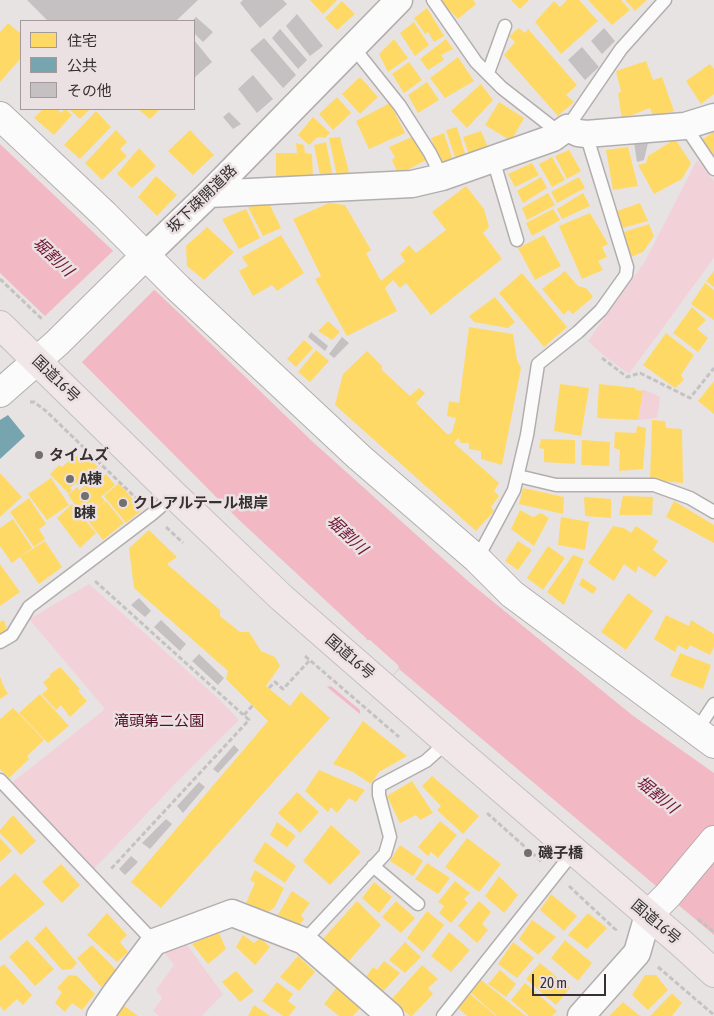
<!DOCTYPE html>
<meta charset="utf-8">
<style>
body{margin:0}
#map{position:relative;width:714px;height:1016px;overflow:hidden;background:#e8e3e3;font-family:"Asap Condensed","Noto Sans JP",sans-serif}
canvas{display:block}
.legend{position:absolute;left:20px;top:20px;width:175px;height:90px;box-sizing:border-box;background:#ebe0e2;border:1px solid #a29a9b;margin:0;padding:6px 9px;list-style:none;font-size:15px;color:#353131}
.legend li{display:flex;align-items:center;gap:10px;height:25px}
.legend b{width:25px;border:1px solid #a29a9b}
.scale{position:absolute;left:532px;top:974px;width:74px;height:22px;box-sizing:border-box;border:2px solid #353131;border-top:0;padding-left:6px;font-size:15px;line-height:18px;white-space:nowrap;color:#353131;-webkit-text-stroke:4px #ebe0e2;paint-order:stroke}
</style>
<div id="map">
<canvas width="714" height="1016"></canvas>
<ul class="legend">
<li><b style="height:14px;background:#ffd966"></b>住宅</li>
<li><b style="height:14px;background:#76a5af"></b>公共</li>
<li><b style="height:14px;background:#c5c0c1"></b>その他</li>
</ul>
<div class="scale">20 m</div>
</div>
<script>
const ctx = document.querySelector('canvas').getContext('2d');
ctx.lineJoin = 'round';
function paint(path, color) { ctx.fillStyle = color; ctx.fill(path, 'evenodd'); }
function stroke(path, color, width, dash) { ctx.strokeStyle = color; ctx.lineWidth = width; ctx.lineCap = dash ? 'butt' : 'round'; ctx.setLineDash(dash || []); ctx.stroke(path); }
function label(font, color, halo, rows, align = 'center') {
  ctx.font = font + ' "Asap Condensed","Noto Sans JP",sans-serif'; ctx.lineWidth = 5; ctx.setLineDash([]); ctx.textBaseline = 'middle'; ctx.strokeStyle = halo; ctx.fillStyle = color; for (const [text, x, y, turn = 0] of rows) {
    ctx.save(); ctx.translate(x, y); ctx.rotate((+turn || 0) * Math.PI / 180); ctx.textAlign = isNaN(turn) ? turn : align; if (halo) ctx.strokeText(text, 0, 0); ctx.fillText(text, 0, 0); ctx.restore();
  }
}
const green = new Path2D(`
 M697 160 714 181V258L629 374 603 355 588 341 644 263Z
 M643 389 660 397 657 418 638 420Z
 M89 584 219 699 239 720 174 785 92 871 9 785 105 709 29 619Z
 M185 942 223 994 202 1016H159L153 1011 162 998 156 990 174 965 162 950Z`);
const water = new Path2D(`
 M0 144 180 314 314 443 469 582 632 715 714 773V935L399 669 360 714 327 687 367 639 238 519 41 321 0 282Z`);
const pier = new Path2D(`
 M115 249 156 288 80 364 0 286V273L45 316Z
 M366 640H370L398 665 399 668 360 714V710L331 686 327 687Z`);
const homes = new Path2D(`
 M310 0H337L323 14Z
 M440 0H473L476 4 458 19Z
 M511 0H529L520 9Z
 M567 0H579L598 21 561 54 535 22 554 1 560 7Z
 M588 0H621L630 10 612 25Z
 M625 0H647L635 11Z
 M342 1 355 14 337 30 325 18Z
 M427 8 444 36 434 42 428 32 425 34 414 18Z
 M414 22 429 45 415 56 400 33Z
 M8 23 21 34V58L0 82V32Z
 M519 28 525 33 528 29 577 85 566 95 574 102 558 116 504 55 515 42 509 36Z
 M394 39 408 58 388 72 379 54Z
 M446 39 453 49 441 55 444 60 428 70 420 59Z
 M458 57 474 81 445 98 430 78Z
 M646 61 653 80 662 77 674 111 653 117 650 108 622 119 618 94 621 91 616 71Z
 M409 62 422 80 404 93 392 74Z
 M710 64 714 69V94L701 104 686 81Z
 M360 77 378 97 360 114 342 94Z
 M427 82 439 100 418 113 408 95Z
 M481 84 493 100 467 128 451 111Z
 M337 97 351 113 333 130 319 114Z
 M499 102 524 118 511 141 485 125Z
 M390 103 405 133 369 149 356 121Z
 M43 109H57L61 113 65 109 72 115 54 135 34 118Z
 M69 109H90L80 119Z
 M138 109H160L150 119Z
 M96 111 111 127 80 159 64 145Z
 M313 117 330 133 325 138 318 137 309 145 298 135Z
 M457 127 467 160 457 163 446 130Z
 M116 130 127 142 120 149 127 156 102 180 85 163Z
 M190 130 214 155 193 175 168 151Z
 M481 131 491 154 471 161 463 137Z
 M713 132 714 133V155L702 140Z
 M444 133 454 164 442 166 431 138Z
 M340 137 349 172 337 176 329 138Z
 M412 137 426 160 398 175 392 160 395 157 389 147Z
 M675 139 691 163 682 179 654 194 638 165 646 163 648 156Z
 M326 142 333 177 321 180 314 145Z
 M296 143 304 145 305 153 312 154 313 178H276V153H297Z
 M628 147 638 186 613 190 606 150Z
 M139 148 156 166 132 188 117 174Z
 M569 150 581 171 567 179 555 156Z
 M552 157 565 180 552 187 539 164Z
 M532 163 539 175 515 187 508 174Z
 M156 176 177 195 157 216 138 197Z
 M541 177 547 188 523 203 517 191Z
 M579 177 585 188 557 203 551 192Z
 M466 186 484 209 489 227 483 233 502 259 431 315 406 283 400 288 393 280 385 288 397 311 347 336 315 279 321 276 293 219 329 203 345 205 371 250 366 253 381 281 405 261 400 254 409 245 416 253 446 230 432 212Z
 M548 193 555 205 527 220 522 208Z
 M583 193 590 206 562 219 557 209Z
 M268 201 281 228 263 236 248 207Z
 M640 203 648 221 622 228 617 211Z
 M246 209 260 238 239 249 222 219Z
 M553 209 560 220 532 236 526 223Z
 M590 213 608 244 602 247 607 257 598 261 603 270 582 279 559 226Z
 M649 224 654 236 643 252 631 257 624 232Z
 M207 227 234 252 204 280 187 266 186 246Z
 M281 235 304 273 277 291 272 285 253 296 239 271 248 266 242 257Z
 M544 235 561 266 535 280 518 248Z
 M565 271 578 286 586 288 593 297 573 314 568 310 564 315 542 289Z
 M714 271V287L706 281Z
 M522 273 567 327 544 347 499 293Z
 M705 283 714 290V320L691 304Z
 M495 297 515 322 508 328 474 322 469 316Z
 M692 307 706 320 697 329 708 338 698 352 673 333Z
 M328 321 340 332 332 340 318 331Z
 M469 327 513 334 517 360 521 368 502 465 481 459V451L469 449V443H461L458 438 454 443 499 483 494 491 499 496 491 507 494 511 476 531 335 405 343 374 367 351 382 366V370L410 396 419 388 425 393 416 403 448 435 452 432 456 418 447 416 449 401 459 403Z
 M666 333 694 355 681 375 684 380 675 388 643 365Z
 M304 340 313 348 296 367 287 359Z
 M316 350 329 361 310 382 298 372Z
 M714 381V414L698 401Z
 M560 384 589 388 581 436 554 431Z
 M599 384 636 388 635 390 643 391 638 420 597 418Z
 M652 420 665 421 666 428 682 429 683 483 650 480Z
 M637 426 646 428 643 469 619 471 620 450 614 448 615 432 636 433Z
 M541 439 575 440V464L544 462V449L539 448Z
 M582 440 610 442 609 466 581 465Z
 M86 454 98 467 78 486 76 483 70 488 72 490 69 494 50 474 59 465 62 467 75 455 81 459Z
 M0 473 22 497 0 517Z
 M106 474 115 485 101 497 105 501 95 509 92 506 88 511 89 513 84 517 68 495 77 487 79 490 93 479 95 482Z
 M51 478 69 505 47 520 28 494Z
 M119 483 142 510 126 523 104 496Z
 M523 488 564 497 563 514 519 504Z
 M623 496 653 497 652 515H619Z
 M584 497 611 499V518L585 516Z
 M29 498 46 524 39 529 45 539 34 547 10 512Z
 M106 501 124 523 103 540 85 517Z
 M674 501 714 525V543L666 517Z
 M72 504 96 533 80 548 57 518Z
 M520 510 533 517 541 513 549 518 534 546 511 529Z
 M561 517 589 522 585 550 558 545Z
 M13 519 32 548 12 563 0 546V528Z
 M613 526 624 528 631 533 636 526 658 541 653 550 668 561 655 577 638 566 636 573 624 564 614 581 588 563Z
 M149 530 177 557 167 564 220 610V616L240 632H249L261 651 275 657 280 666 266 686 290 706 301 692 330 718 161 908 131 882 268 721 226 679 228 671 134 588 129 548Z
 M45 541 62 567 39 584 20 557Z
 M518 541 532 550 518 570 505 561Z
 M548 546 565 558 543 590 527 578Z
 M573 555 584 559 564 605 547 592Z
 M0 564 20 592 0 606Z
 M582 578 597 588 593 594 579 585Z
 M628 593 653 611 626 650 601 632Z
 M666 615 689 626 691 620 714 634V647L710 655 690 645 687 650 678 645 675 652 654 639Z
 M4 620 8 632 0 637V622Z
 M680 653 711 665 703 689 670 676Z
 M60 667 80 689 78 691 87 701 70 717 61 705 56 710 42 694 48 689 43 682 51 676 49 675Z
 M0 677 2 681H1L8 694 0 699Z
 M40 694 69 726 48 743 19 713Z
 M13 708 44 740 27 756 29 759 9 778 0 769V719Z
 M363 721 407 756 379 772 371 784 353 772 333 764Z
 M319 770 365 790 356 802 349 798 337 813 331 807 328 812 305 791Z
 M432 776 479 816 463 834 437 810 441 806 422 786Z
 M412 781 433 813 420 820 416 815 400 823 387 796Z
 M297 792 319 812 300 833 278 813Z
 M13 815 36 841 21 855 0 833V830Z
 M440 821 457 835 438 858 431 852 428 856 418 847Z
 M277 822 296 836 287 847 270 835Z
 M331 825 361 852 330 885 303 861Z
 M0 838 12 851 0 862Z
 M467 838 501 864 479 892 445 867Z
 M265 842 296 866 285 883 253 861Z
 M400 845 423 861 413 876 390 861Z
 M427 863 450 878 438 894 415 879Z
 M61 864 80 885 62 903 42 882Z
 M255 870 284 888 274 908 266 913 246 903 255 883 250 880Z
 M15 873 45 904 0 941V887Z
 M499 876 518 895 504 913 485 896Z
 M455 881 470 893 464 899 468 903 451 923 439 913 444 906 438 902Z
 M374 882 392 897 379 913 362 898Z
 M292 891 310 903 301 915 304 919 296 929 276 918Z
 M551 894 577 916 564 931 540 910Z
 M357 901 381 925 346 964 321 941Z
 M396 901 415 918 401 933 382 917Z
 M479 901 491 912 482 924 488 930 477 943 458 926Z
 M427 911 444 925 423 952 407 938Z
 M107 913 127 935 120 942 128 952 117 962 87 935Z
 M588 913 607 928 587 949 568 935Z
 M532 920 556 937 538 955 519 939Z
 M46 926 77 963 72 969 62 970 34 938Z
 M218 931 226 949 208 964 192 944Z
 M449 932 470 950 451 972 431 956Z
 M243 935 254 943 260 938 270 947 255 965 236 947Z
 M27 940 54 969 35 986 9 957Z
 M565 940 592 963 578 981 551 958Z
 M405 942 421 957 405 973 389 960Z
 M513 942 534 958 517 978 498 964Z
 M92 945 118 972 101 987 77 958Z
 M298 956 315 972 299 991 280 977Z
 M384 961 400 973 379 996 362 982 373 967 377 970Z
 M540 963 570 988 556 1005 526 979Z
 M4 964 32 995 23 1005 17 999 4 1011 0 1006V967Z
 M422 965 438 979 428 988 433 994 412 1016H410L391 1000Z
 M500 970 516 984 506 997 488 984Z
 M236 971 254 991 240 1002 222 982Z
 M69 975 77 976 95 994 82 1010 72 1003 65 1012 55 1003 62 992 57 988Z
 M645 975H656L668 990 648 1010 632 995Z
 M480 979 526 1016H497L470 992Z
 M277 982 293 994 288 1001 296 1007 289 1016H283L262 1001Z
 M525 983 557 1011 552 1016H529L511 1000Z
 M337 987 361 1007 353 1016H339L324 1004Z
 M469 993 496 1016H467L458 1008Z
 M672 993 682 1003 672 1016H650Z
 M119 1002 138 1016H110Z
 M623 1002 640 1016H609Z
 M254 1005 270 1016H248Z`);
const public = new Path2D(`
 M8 415 25 436 0 459V420Z`);
const building = new Path2D(`
 M27 0H198L176 21H48Z
 M243 0H283L287 4 260 28 240 3Z
 M297 14 323 46 310 56 286 26Z
 M196 17 213 32 203 42 194 33V21H192Z
 M604 28 615 41 602 54 591 41Z
 M280 29 307 60 298 69 272 38Z
 M264 38 296 75 283 88 250 50Z
 M194 40 212 62 194 78Z
 M582 47 599 67 585 80 568 60Z
 M253 75 273 99 257 113 238 89Z
 M229 112 241 124 233 129 223 117Z
 M634 142 648 143 644 160 637 162Z
 M311 332 328 346 325 351 308 337Z
 M342 337 349 343 334 358 329 354Z
 M139 598 151 611 145 617 131 605Z
 M161 620 186 644 180 651 154 627Z
 M199 654 224 678 218 685 192 661Z
 M234 745 239 750 218 773 213 769Z
 M199 782 205 787 183 813 177 806Z
 M166 819 172 824 150 849 142 843Z
 M131 856 138 862 125 875 119 869Z`);
const path = new Path2D(`
 M0 279 43 320
 M602 358 627 377 640 373 690 398 714 368
 M30 402H34L46 411 139 501
 M166 527 183 543
 M95 581 249 720 110 870
 M305 656 399 737
 M269 688 275 682 283 689 310 660
 M244 715 253 705
 M487 813 542 862
 M569 886 616 930V932
 M698 919 714 932
 M658 967 714 1015`);
const service = new Path2D(`
 M433 0 476 62 502 88 561 134
 M353 47 400 106 430 153 442 177
 M488 73 505 26
 M685 126 714 169
 M567 128 621 49 665 0
 M493 159 517 240
 M518 476 556 485H654L690 498 714 512
 M477 559 514 490 527 435 538 364 578 332 601 310 626 275 627 267 586 134
 M0 642 12 635 29 607 152 514 174 495
 M697 730 714 704
 M0 780 154 942
 M373 866 418 904
 M304 941 385 854 390 837 379 795V786L426 761 447 742
 M443 1016 574 851`);
const minor = new Path2D(`
 M209 194 412 184 442 177 553 138 567 128 578 133 586 134 685 126 714 117
 M146 255 209 194 399 0
 M100 1016 115 994 154 942 232 913 304 941 390 1016
 M581 1016 637 953 648 915`);
const tertiary = new Path2D(`
 M0 116 104 214 178 288 359 457 477 559 512 594 714 744
 M0 393 57 343 146 255
 M648 915 668 895 714 840`);
const trunk = new Path2D(`
 M0 325 174 495 282 598 447 742 679 941 714 973`);
const markers = [
 [39,455,5,"#746f6f"],
 [70,479,5,"#746f6f"],
 [85,496,5,"#746f6f"],
 [123,503,5,"#746f6f"],
 [528,853,5,"#746f6f"]
];
const streetNames = [
 ["坂下疎開道路",202,199,-44],
 ["国道16号",56,379,44],
 ["国道16号",350,657,41],
 ["国道16号",656,922,40]
];
const poiNames = [
 ["タイムズ",49,455],
 ["A棟",80,479],
 ["クレアルテール根岸",133,503],
 ["B棟",85,513,"center"],
 ["磯子橋",538,853]
];
const parkNames = [
 ["滝頭第二公園",159,721]
];
const waterNames = [
 ["堀割川",53,257,43],
 ["堀割川",347,535,43],
 ["堀割川",657,795,39]
];
paint(green, '#f2d2d8');
paint(water, '#f2b9c5');
paint(pier, '#e8e3e3');
paint(homes, '#ffd966');
paint(public, '#76a5af');
paint(building, '#c5c0c1');
stroke(service, '#b2aeae', 15);
stroke(minor, '#b2aeae', 29);
stroke(tertiary, '#b2aeae', 30);
stroke(trunk, '#c3c0c0', 30);
stroke(path, '#c5c2c2', 3, [5, 2.5]);
stroke(service, '#fcfbfb', 12);
stroke(minor, '#fcfbfb', 26);
stroke(tertiary, '#fcfbfb', 28);
stroke(trunk, '#f1e7e9', 28);
for (const [x, y, r, color] of markers) { const dot = new Path2D(); dot.arc(x, y, r, 0, 2 * Math.PI); ctx.fillStyle = color; ctx.fill(dot); stroke(dot, '#ebe0e2', 2); }
label('15px', '#353131', '#ebe0e2', streetNames);
label('bold 15px', '#353131', '#ebe0e2', poiNames, 'left');
label('15px', '#530e25', '#ebe0e2', parkNames);
label('italic 16px', '#6e1433', '#ebe0e2', waterNames);
</script>
